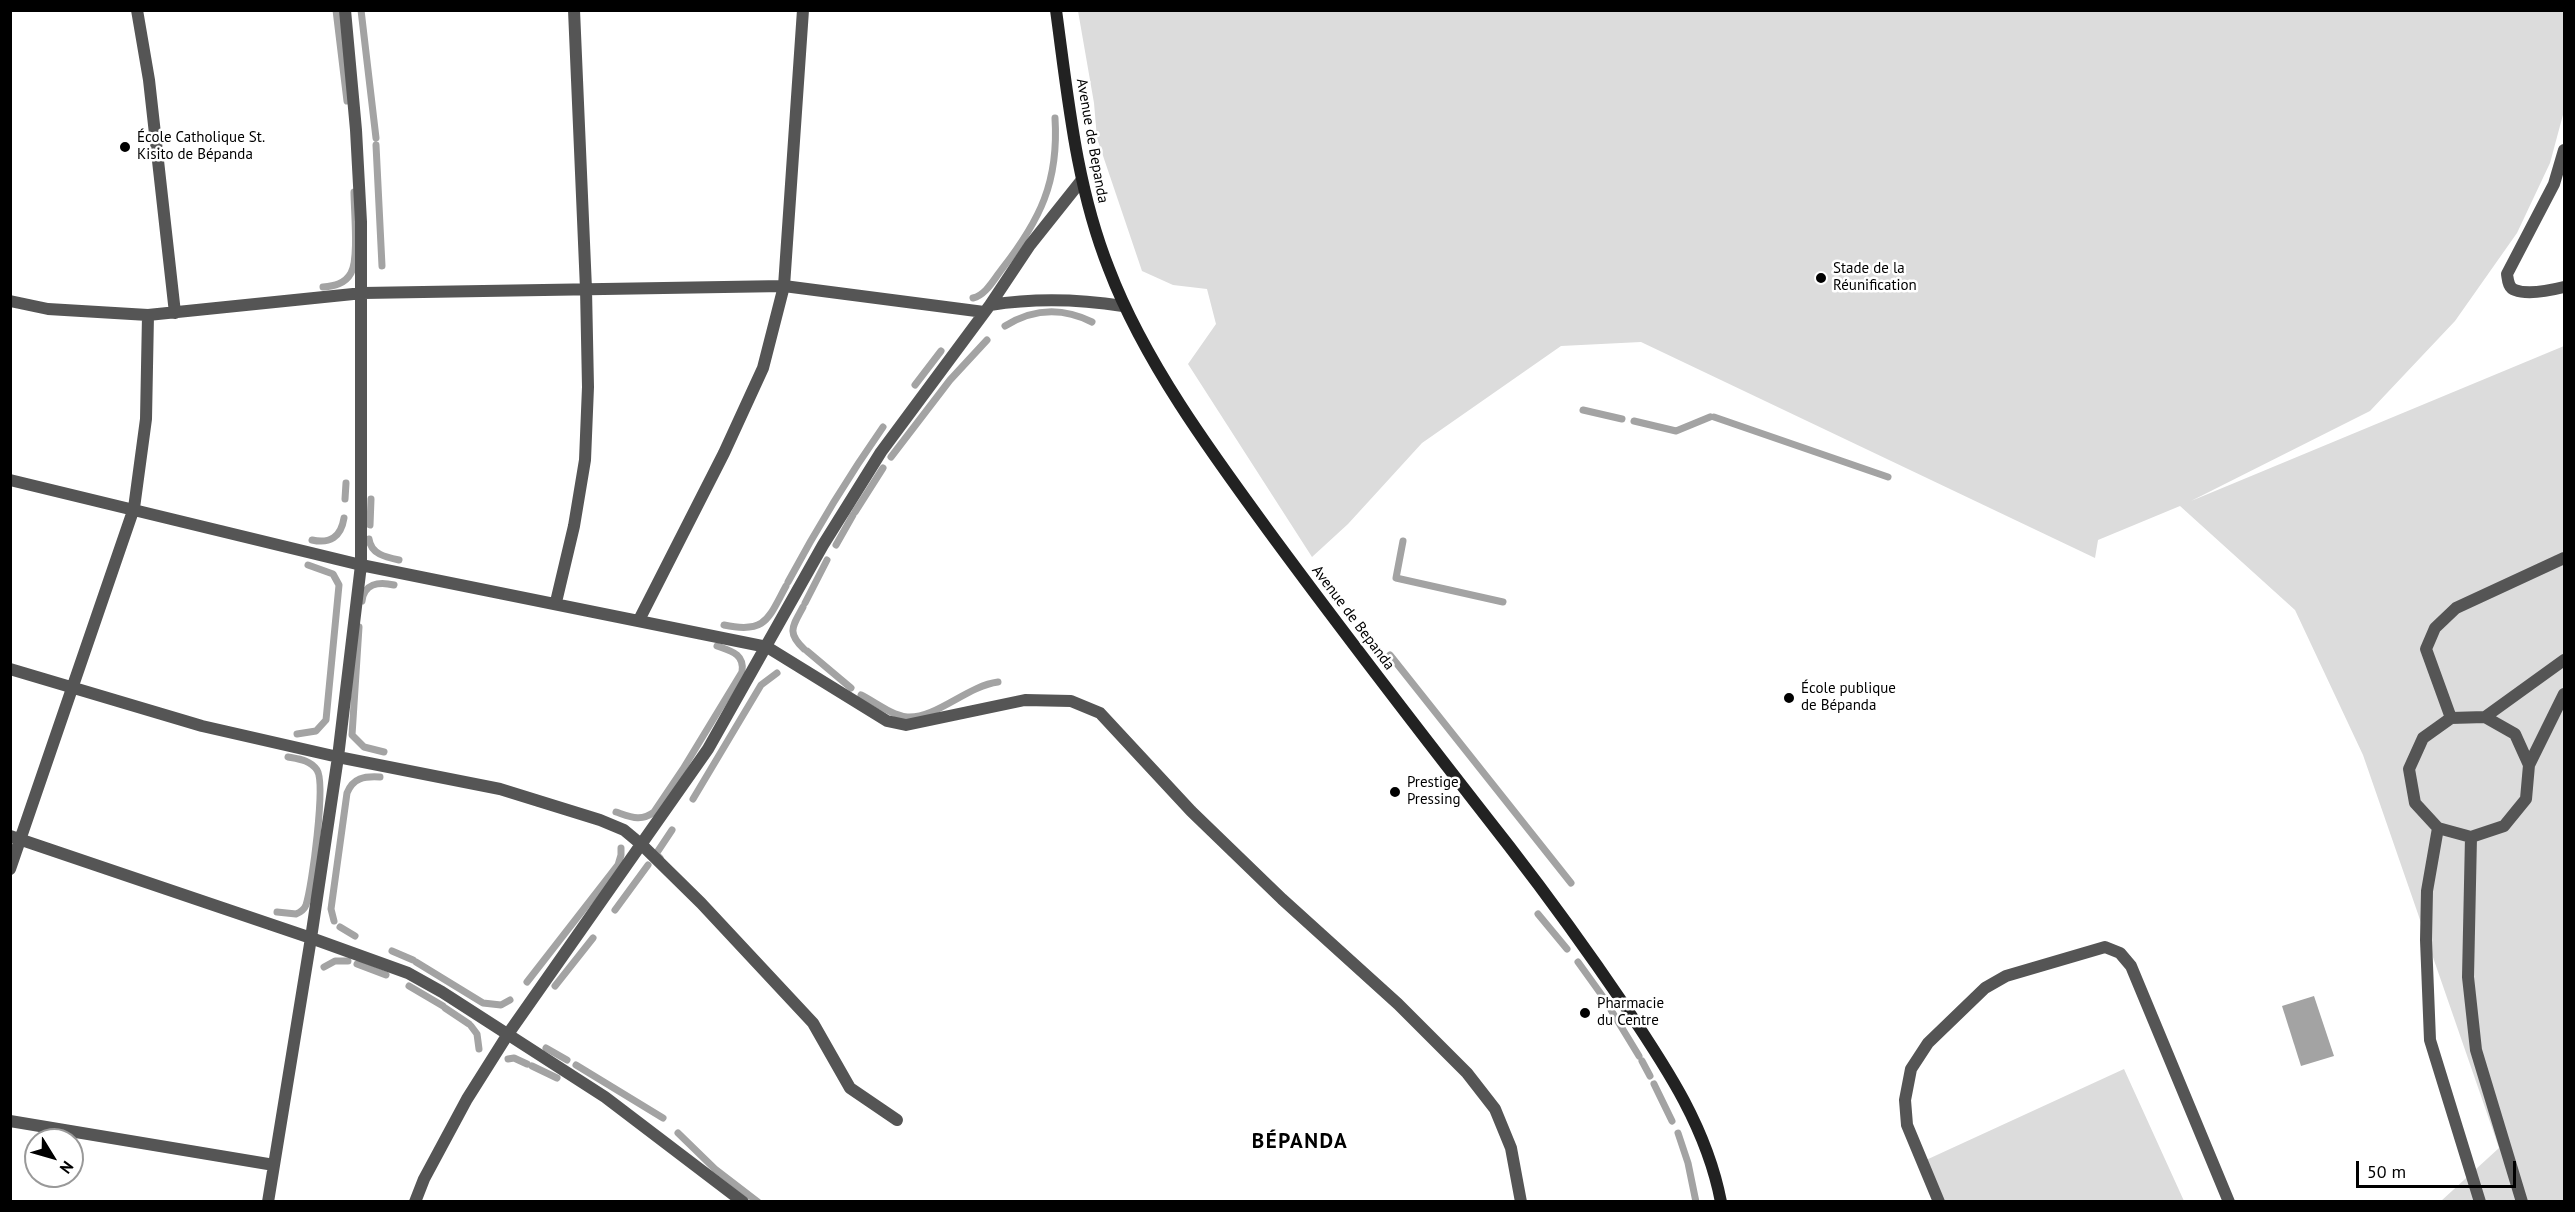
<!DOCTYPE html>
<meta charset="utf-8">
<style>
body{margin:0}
#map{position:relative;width:2575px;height:1212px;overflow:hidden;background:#fff;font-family:"PT Sans",sans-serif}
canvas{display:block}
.frame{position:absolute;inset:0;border:12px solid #000;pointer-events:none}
.north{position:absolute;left:24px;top:1128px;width:60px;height:60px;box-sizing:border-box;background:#fff;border:2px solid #999;border-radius:50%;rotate:127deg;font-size:16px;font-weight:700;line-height:24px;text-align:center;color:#000}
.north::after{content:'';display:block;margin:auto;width:21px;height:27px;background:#000;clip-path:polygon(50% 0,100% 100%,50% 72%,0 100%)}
.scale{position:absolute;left:2356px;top:1161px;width:160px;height:27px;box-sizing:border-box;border:3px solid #000;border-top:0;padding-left:8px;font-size:18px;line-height:21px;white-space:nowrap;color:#000;-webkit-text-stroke:4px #fff;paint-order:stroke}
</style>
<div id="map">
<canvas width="2575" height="1212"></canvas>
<div class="frame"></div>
<div class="north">N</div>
<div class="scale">50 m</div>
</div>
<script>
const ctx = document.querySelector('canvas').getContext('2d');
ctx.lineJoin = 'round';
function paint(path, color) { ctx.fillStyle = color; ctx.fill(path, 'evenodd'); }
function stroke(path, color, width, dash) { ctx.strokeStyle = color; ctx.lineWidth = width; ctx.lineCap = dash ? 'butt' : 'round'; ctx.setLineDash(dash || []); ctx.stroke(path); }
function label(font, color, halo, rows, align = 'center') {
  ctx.font = font + ' "PT Sans",sans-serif'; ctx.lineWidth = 5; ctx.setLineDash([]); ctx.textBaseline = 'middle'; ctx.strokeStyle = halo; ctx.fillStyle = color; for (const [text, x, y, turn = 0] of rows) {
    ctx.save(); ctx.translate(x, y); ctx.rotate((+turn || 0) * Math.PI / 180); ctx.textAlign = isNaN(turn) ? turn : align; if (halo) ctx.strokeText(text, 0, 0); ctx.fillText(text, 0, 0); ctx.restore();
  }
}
const green = new Path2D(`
 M1078 11H2564V111L2550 163 2517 233 2455 321 2370 411 2191 501 2564 346V1201H2441L2499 1148 2363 755 2295 610 2180 506 2098 540 2095 558 1641 342 1561 346 1422 443 1348 524 1312 557 1188 364 1216 324 1207 289 1173 285 1142 271 1097 138 1094 103Z
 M2124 1069 2184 1201H1944L1926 1160Z`);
const water = new Path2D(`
 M2314 996 2334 1056 2301 1066 2282 1006Z`);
const stream = new Path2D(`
 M336 10 347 101
 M361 10 376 138
 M376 145 382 266
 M323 287C334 286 345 284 351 273 359 259 354 210 354 192
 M973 298C986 295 994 279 1002 269 1040 220 1059 182 1055 118
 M1005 326C1034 308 1062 307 1092 322
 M915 385 941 351
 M1583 410 1622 419
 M1714 417 1888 477
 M1634 421 1676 431 1710 417
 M891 457 950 380 987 340
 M345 499 346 483
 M855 512 883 468
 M370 525 371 499
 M369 539C371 554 385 557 399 560
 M312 540C330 544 341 537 344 518
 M1403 541 1396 578 1503 602
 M836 545 853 515
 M788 582C817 528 848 477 883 427
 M362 601C364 584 378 581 394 585
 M805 603 827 560
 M803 607C793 626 786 632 804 649
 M724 625C766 634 768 619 786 586
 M359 627 352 735 364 747 384 752
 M807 651 851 688
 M1390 655 1571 883
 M861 695C875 702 891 715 907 717 936 719 967 686 998 682
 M297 734 316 731 326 720 339 585 333 574 308 565
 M693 799 761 685 777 673
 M616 812C631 817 641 822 654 812L683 769 742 672C745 654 731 651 717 646
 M660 858 656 854 672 830
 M615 910 648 865
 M277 912 296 914C301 912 304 910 306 905 312 887 326 783 317 770 310 760 299 759 288 757
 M1538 914 1567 949
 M334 921 331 909 347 793C353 778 364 776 380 777
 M340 927 355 936
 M392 951 413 960
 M416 962 483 1003 501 1005 510 1000
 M1578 962 1606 1001
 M357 964 386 975
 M324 967 335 961H348
 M527 982 618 865 621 855V848
 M409 986 443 1006
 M555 986 593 938
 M445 1008 469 1024
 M1611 1010 1639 1056
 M471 1026 477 1034 479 1049
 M546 1048 567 1060
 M508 1059 514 1058 527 1064
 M1642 1061 1650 1076
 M576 1065 663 1118
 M532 1066 557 1078
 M1654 1084 1672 1121
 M678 1133 715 1169 758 1202
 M1678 1133 1688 1163 1696 1202`);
const service = new Path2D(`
 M2564 150 2554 184 2507 274C2508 280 2508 288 2515 290 2528 295 2552 290 2564 287
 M2485 717 2515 734 2529 765 2526 799 2504 826 2471 837 2438 828 2415 803 2409 769 2423 738 2451 718 2485 717 2564 660
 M2451 718 2426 649 2435 628 2456 608 2564 558
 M2529 765 2564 694
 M2438 828 2427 891 2426 940 2430 1040 2480 1202
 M2471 837 2468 977 2476 1050 2522 1202
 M1939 1202 1907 1125 1905 1100 1911 1069 1928 1043 1985 988 2006 976 2105 947 2120 953 2131 966 2229 1202`);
const minor = new Path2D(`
 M137 10 149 80 175 313
 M345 10 356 130 361 222V565L338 757 311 938 408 973 442 992 605 1097 743 1202
 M10 301 48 309 148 315 363 293 784 286 984 312
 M990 305C1035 298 1078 299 1123 306
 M10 480 361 565 767 647 887 721 906 725 1025 700 1071 701 1100 713 1191 811 1282 899 1398 1004 1467 1073 1495 1109 1511 1148 1521 1202
 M556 602 574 526 585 460 588 387 586 289 574 10
 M639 620 724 453 763 368 784 286 803 10
 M10 669 202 726 338 757 500 789 600 820 624 830 642 845 701 903 813 1023 850 1088 897 1120
 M10 836 311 938 268 1202
 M10 869 134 508 146 419 148 315
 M10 1121 274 1165
 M415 1202 424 1179 467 1099 508 1034 708 749 823 545 881 452 990 305 1030 245 1081 181`);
const secondary = new Path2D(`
 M1056 10C1068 98 1076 186 1109 269 1145 364 1216 459 1276 541 1352 644 1430 745 1509 846 1550 899 1589 953 1627 1009 1668 1070 1707 1129 1721 1202`);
const markers = [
 [125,147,6,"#000"],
 [1821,278,6,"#000"],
 [1789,698,6,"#000"],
 [1395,792,6,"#000"],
 [1585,1013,6,"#000"]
];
const poiNames = [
 ["École Catholique St.",137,138],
 ["Kisito de Bépanda",137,155],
 ["Stade de la",1833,269],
 ["Réunification",1833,286],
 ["École publique",1801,689],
 ["de Bépanda",1801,706],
 ["Prestige",1407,783],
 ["Pressing",1407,800],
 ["Pharmacie",1597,1004],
 ["du Centre",1597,1021]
];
const streetNames = [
 ["Avenue de Bepanda",1092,141,80],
 ["Avenue de Bepanda",1353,618,53]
];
const districtNames = [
 ["BÉPANDA",1300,1142]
];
paint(green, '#dcdcdc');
paint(water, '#a3a3a3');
stroke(stream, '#a3a3a3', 7);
stroke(service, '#555', 12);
stroke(minor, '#555', 12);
stroke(secondary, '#222', 12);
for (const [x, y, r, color] of markers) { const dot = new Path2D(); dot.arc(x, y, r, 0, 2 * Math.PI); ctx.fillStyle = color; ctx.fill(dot); stroke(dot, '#fff', 2); }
label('15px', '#000', '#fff', poiNames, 'left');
label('15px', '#000', '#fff', streetNames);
ctx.letterSpacing = '1.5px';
label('bold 21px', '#000', '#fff', districtNames);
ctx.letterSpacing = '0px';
</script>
